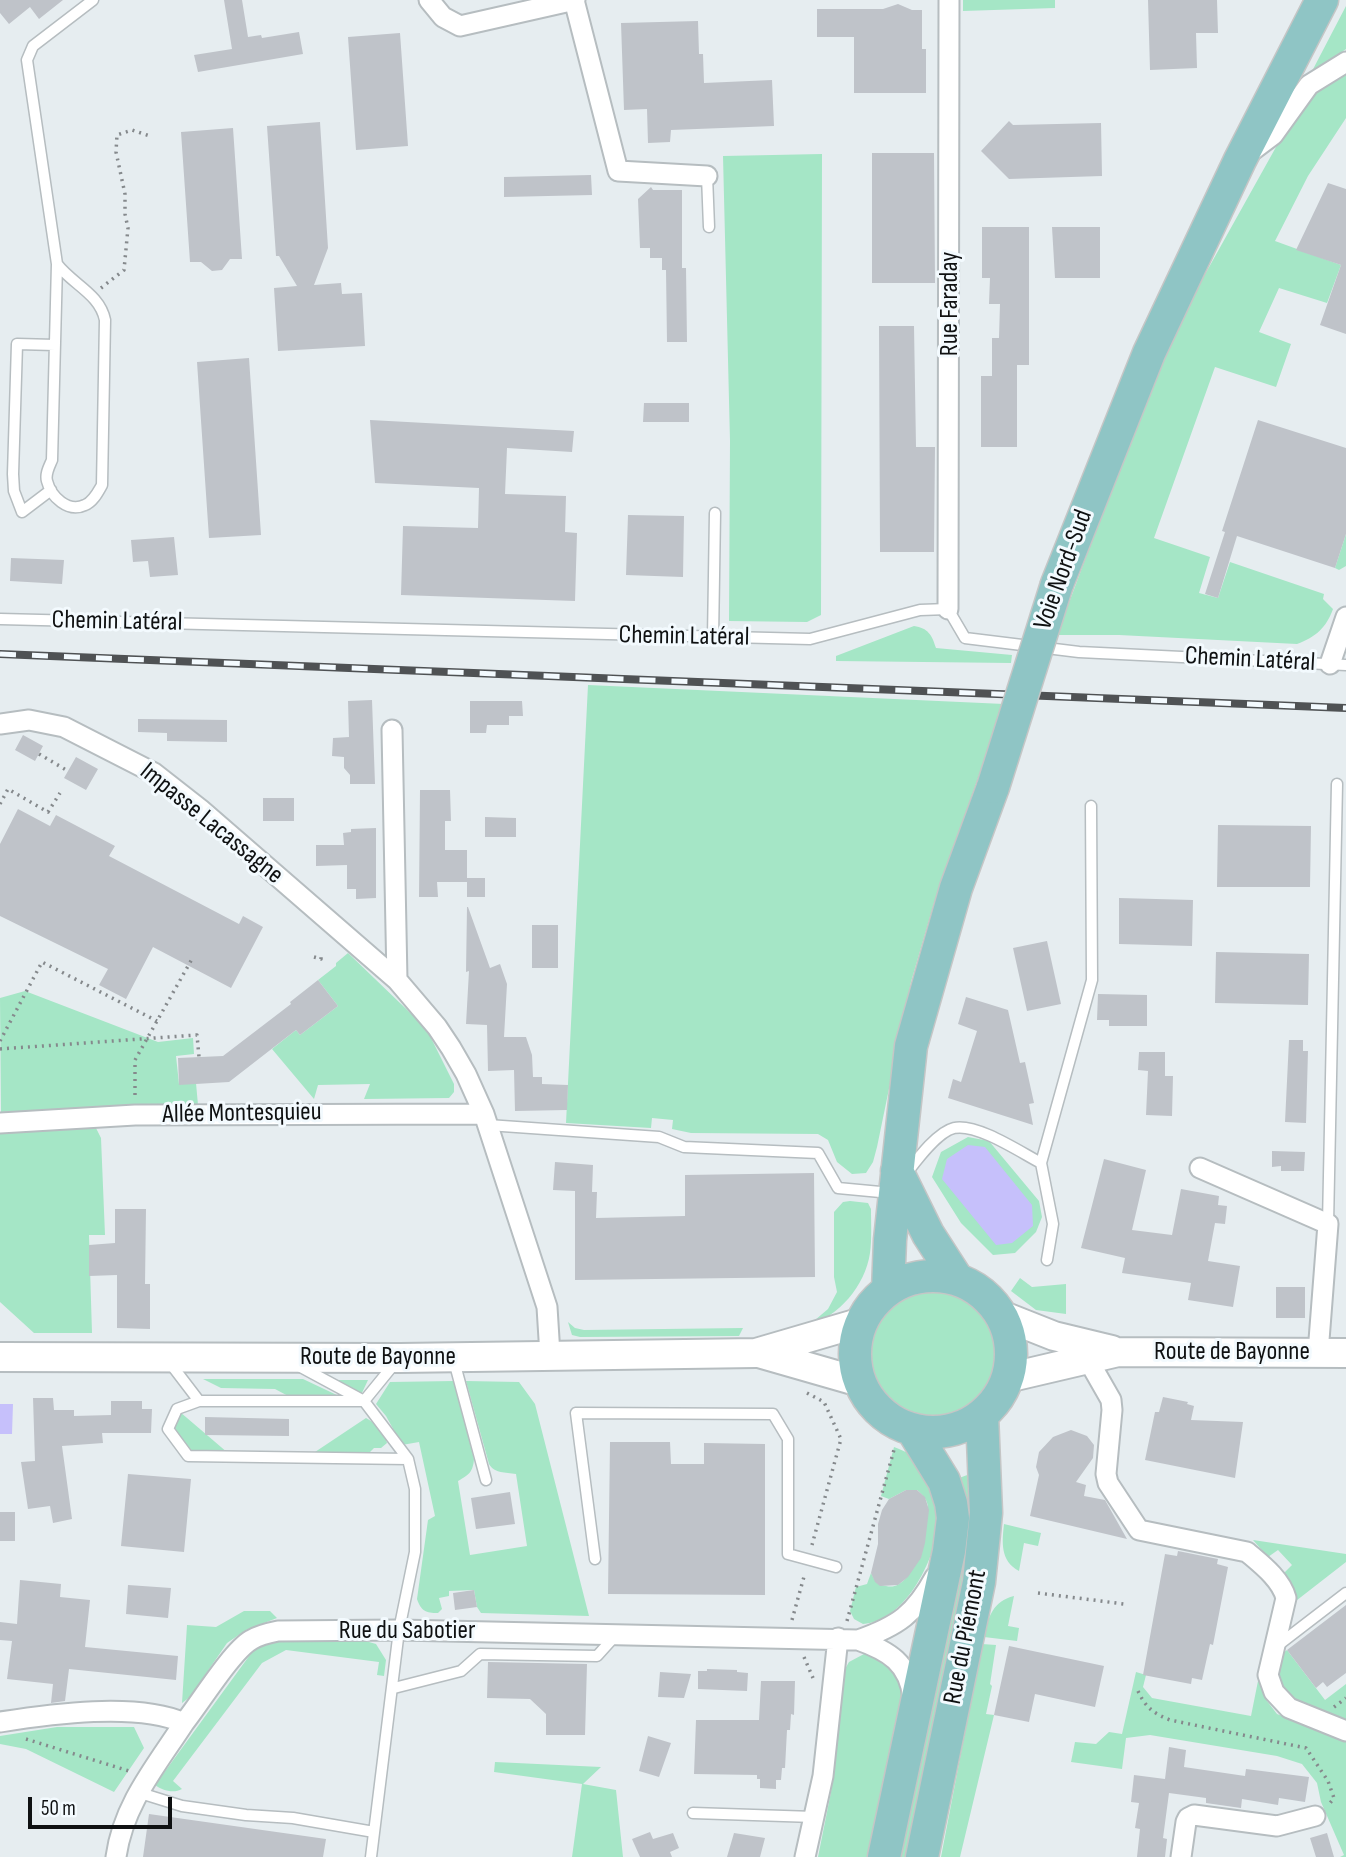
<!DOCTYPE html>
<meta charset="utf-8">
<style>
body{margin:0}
#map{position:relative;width:1346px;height:1857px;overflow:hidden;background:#e6edf0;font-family:"Sofia Sans Condensed",sans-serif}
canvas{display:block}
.scale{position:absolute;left:28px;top:1797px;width:144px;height:32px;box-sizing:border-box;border:4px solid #0f1112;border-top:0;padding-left:9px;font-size:21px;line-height:24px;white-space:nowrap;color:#0f1112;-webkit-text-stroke:5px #f3fafe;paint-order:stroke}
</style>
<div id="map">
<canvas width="1346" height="1857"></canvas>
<div class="scale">50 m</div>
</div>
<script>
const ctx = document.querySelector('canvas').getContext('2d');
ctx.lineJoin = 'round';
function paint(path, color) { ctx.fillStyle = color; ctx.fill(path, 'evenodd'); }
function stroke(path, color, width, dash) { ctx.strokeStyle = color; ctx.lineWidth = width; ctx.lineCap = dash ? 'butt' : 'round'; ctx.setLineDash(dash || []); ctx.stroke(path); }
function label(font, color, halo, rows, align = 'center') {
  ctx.font = font + ' "Sofia Sans Condensed",sans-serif'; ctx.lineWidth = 6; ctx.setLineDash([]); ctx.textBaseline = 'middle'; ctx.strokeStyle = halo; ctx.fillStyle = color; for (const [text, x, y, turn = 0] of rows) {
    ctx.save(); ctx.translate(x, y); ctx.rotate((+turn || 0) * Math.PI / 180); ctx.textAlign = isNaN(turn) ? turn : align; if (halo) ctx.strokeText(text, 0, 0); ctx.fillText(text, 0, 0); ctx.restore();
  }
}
const green = new Path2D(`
 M963 0H1055V8L963 11Z
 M1346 6V49L1310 75Z
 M1346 67V118L1308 176 1275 241 1341 265 1327 303 1279 288 1259 332 1291 344 1276 387 1215 367 1154 538 1210 557 1199 593 1218 598 1230 562 1324 594 1323 599 1333 609C1326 628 1316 637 1297 644L1119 635H1057L1137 420 1189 303 1295 113 1313 92Z
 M822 154 821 615 807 622 729 621 730 441 723 156Z
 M1346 534V566L1339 570 1335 568Z
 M914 626C928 628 932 635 936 648L1012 655 1011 663 836 661V656Z
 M588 685 1004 704 934 903 911 982 877 1147 873 1162 866 1173 852 1174 837 1162 828 1140 818 1134 691 1133 672 1129 673 1120 652 1118 651 1128 566 1123Z
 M348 953 426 1028 454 1084V1092L449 1098 364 1099 370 1084 318 1085 314 1099 272 1049 296 1030 300 1035 338 1006 318 980 336 966V963Z
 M25 991 158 1042 193 1038 194 1054 176 1056 179 1084 196 1083 198 1105 1 1112 0 998Z
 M95 1126 101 1138 105 1235H89L92 1333H34L0 1302V1132Z
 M968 1137 989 1141 1039 1201 1042 1217 1036 1232 1015 1253 993 1255 961 1223 932 1177 941 1152Z
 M850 1201 868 1203 871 1209C871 1223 872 1239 870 1253 865 1286 839 1316 808 1326L828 1309 837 1292 834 1277V1212L843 1202Z
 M1020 1278 1032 1287 1066 1284V1314L1036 1310 1011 1291Z
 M867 1353a65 65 0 1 1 130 0a65 65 0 1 1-130 0Z
 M568 1322 575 1328 584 1330 743 1328 739 1336 580 1337 572 1335Z
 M203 1379H303L341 1397H290L275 1389 221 1388Z
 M335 1380H368L361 1395Z
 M454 1381 474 1459C473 1472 469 1475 458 1481L470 1555 527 1546 516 1474C505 1472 495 1474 489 1464L466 1381 519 1382 535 1404 589 1616 481 1613 477 1607 474 1590 449 1591V1596L439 1598 442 1609 438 1613C426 1613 421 1611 417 1599L428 1520 435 1516 419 1442 402 1445 386 1416 376 1404 390 1382Z
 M180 1412 228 1453 195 1452 188 1449 173 1429V1421Z
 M366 1418C375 1423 385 1433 387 1443L381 1448H374L368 1454H312Z
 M894 1447C899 1449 905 1451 909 1454 923 1465 939 1498 939 1516 938 1555 907 1621 863 1624L854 1619 850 1611 856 1587 867 1584 871 1573C875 1581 877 1585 886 1586 894 1588 899 1585 905 1579 911 1572 929 1516 928 1507 927 1499 923 1495 917 1490H906L889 1499 881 1496Z
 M975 1472 976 1533 912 1857H894L954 1480Z
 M1004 1524 1041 1533 1038 1546 1024 1543 1019 1571C1000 1561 1002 1542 1004 1524Z
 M1253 1540 1346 1554V1562L1292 1604C1293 1591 1292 1583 1284 1573L1292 1565 1278 1550 1268 1557Z
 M1014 1596 1008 1626 1019 1628 1017 1641 984 1637C988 1617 993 1601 1014 1596Z
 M244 1611H270L277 1618 246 1630 227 1643 190 1697 182 1703 187 1625 216 1627Z
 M287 1640H362L376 1644 386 1660 384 1676 377 1675 379 1662 286 1650 262 1663 173 1781 182 1789C173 1794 162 1790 155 1785L255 1648 265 1642Z
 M982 1644 996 1645 990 1684 992 1686 986 1714 994 1715 960 1857H941Z
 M1287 1650 1325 1700 1346 1684V1722L1290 1701 1276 1678 1279 1656Z
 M864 1654H874L890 1663 906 1693 871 1857H818L831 1792 845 1669 849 1662Z
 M1136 1672 1146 1675 1143 1687 1152 1698 1251 1716 1259 1676 1267 1701 1277 1714 1346 1740V1857H1340L1344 1855 1321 1802 1317 1783 1302 1764 1277 1756 1150 1735 1126 1738 1122 1769 1071 1762 1075 1742 1096 1744 1109 1732 1122 1734Z
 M57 1727H134L144 1748 114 1792 26 1749 0 1744V1736Z
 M495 1762 601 1767 583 1784 616 1790 623 1857H572L582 1784 494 1772Z`);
const water = new Path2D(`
 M968 1145 985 1147 1032 1205 1033 1226 1012 1243 996 1245 942 1179 947 1159Z
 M0 1404H13L12 1434H0Z`);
const building = new Path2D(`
 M0 0H63L39 19 30 7 9 24 0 13Z
 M224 0H242L248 37 261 35 262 38 299 32 303 54 198 72 194 55 232 49Z
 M1148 0H1217L1218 33H1196L1197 68 1150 70Z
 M898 4 912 10H922V49H926V93H854V37H817V9H883Z
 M698 21 699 54H703L704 83 772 80 774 126 671 130 670 142 648 143 647 109 624 110 621 23Z
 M400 33 408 146 356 150 348 37Z
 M1009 121 1013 125 1101 123 1102 176 1009 179 981 151Z
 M320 122 328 248 314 285 341 283 342 294 362 293 365 346 278 351 274 288 297 286 279 256H276L267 126Z
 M233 128 242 259H230L222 270 212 271 201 262H190L181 132Z
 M872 153H934L935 283H872Z
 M591 175 592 195 504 197V177Z
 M1328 183 1346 189V334L1320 325 1341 265 1296 250Z
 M651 187 653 190H682V268H686L687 342H667L666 270H662V258H650V248H640L638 199Z
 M982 227H1029V365H1017V447H981V376H992V338H999L1000 304H989L990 278H982Z
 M1052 227H1100V278H1055Z
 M879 326H914L916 447H935L934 552H880Z
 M249 358 261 535 209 538 197 362Z
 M644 403H689V422H643Z
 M370 420 574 431 572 452 507 448 505 494 566 496 565 532 577 533 575 601 401 595 403 526 478 528 479 488 375 483Z
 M1258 420 1346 448V534L1335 568 1237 536 1218 598 1205 594 1225 532 1222 531Z
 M628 515 684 516 683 577 626 575Z
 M174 537 178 575 150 577 148 561 133 562 131 540Z
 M11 558 64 560 62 584 10 581Z
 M372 700 375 784H350V775L344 768V757L332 756 333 738 349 737 348 701Z
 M470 701H522L523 716H509V725H487L486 733H470Z
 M138 719 227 720V742L167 741V733L138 732Z
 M23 735 43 746 35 761 15 750Z
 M76 757 98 769 86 790 64 778Z
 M420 790H450L451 821H445V850H467V878H485V897H467V882H437L438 897H419Z
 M263 798H294V821H263Z
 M18 809 50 826 56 815 115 846 109 856 239 924 243 916 263 927 231 988 153 947 126 999 99 985 108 969 0 916V844Z
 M485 817 516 818V837H485Z
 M1218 825 1311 826 1310 887H1217Z
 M376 828V898L356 899V889H347V865L316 866V845H344L343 833 351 832V829Z
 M1119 898 1193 900 1192 946 1119 944Z
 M467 907H468L490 968 500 964 507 984 504 1037H526L532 1055 533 1077H542V1084L568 1085 567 1110 515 1111 514 1070 488 1071 487 1025 466 1024 469 971 466 972Z
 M532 925H558V968H532Z
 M1047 941 1061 1004 1027 1011 1013 948Z
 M1216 952 1309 954 1308 1005 1215 1003Z
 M318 980 338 1006 300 1035 296 1030 229 1082 179 1085 178 1058 223 1056 291 1004 290 1002Z
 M1098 994 1147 995V1026H1109V1020H1097Z
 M966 997 1008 1010 1020 1063 1025 1062 1034 1103 1029 1104 1033 1125 948 1098 953 1079 961 1082 977 1031 958 1024Z
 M1289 1040H1303V1051H1308L1306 1123 1285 1122Z
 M1139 1052H1165V1076H1173L1172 1116 1146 1115 1148 1071 1138 1070Z
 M1272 1151 1305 1152 1304 1171H1281V1166L1272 1167Z
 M1104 1159 1146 1170 1132 1230 1172 1235 1181 1189 1219 1196 1218 1205 1227 1206 1225 1224 1215 1223 1208 1261 1240 1266 1233 1307 1188 1300 1191 1283 1122 1273 1125 1258 1081 1248Z
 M555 1162 593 1165 592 1192H597L596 1218 685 1216V1175L814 1173 815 1277 575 1280V1191L553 1190Z
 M115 1209H146L145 1284H150V1329L117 1328V1275L89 1276V1245L115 1243Z
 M1276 1287H1305V1318H1276Z
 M1163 1397 1188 1402 1187 1404 1194 1406 1191 1420 1243 1422 1235 1478 1145 1460 1155 1412H1159Z
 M33 1398H53L54 1410H74V1416L111 1415V1401H142V1409H152L151 1433H102L103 1443 62 1446 72 1519 53 1523 50 1506 28 1509 21 1462 35 1461Z
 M205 1417 289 1419V1436L205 1435Z
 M1071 1430 1087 1436 1094 1445 1093 1458 1076 1482 1086 1485 1084 1496 1105 1500 1127 1539 1030 1516 1039 1475 1036 1467 1039 1452 1053 1437Z
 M610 1442H670L671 1464H704V1443L765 1444V1595L608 1594Z
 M128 1474 191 1479 184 1552 121 1546Z
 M906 1490H917L925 1497 929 1510 925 1543 921 1558 908 1577 898 1585 880 1586 875 1582 871 1573 878 1544V1524L882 1510 889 1499Z
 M510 1492 515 1524 476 1529 471 1498Z
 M0 1512H15V1541H0Z
 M1178 1551 1218 1559 1217 1564 1228 1567 1213 1645 1210 1644 1202 1680 1192 1678 1191 1684 1143 1675 1165 1554 1177 1556Z
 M20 1580 61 1584 60 1597 90 1600 85 1647 178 1656 176 1680 69 1669 65 1701 51 1703 53 1684 7 1679 12 1641 0 1640V1622L17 1624Z
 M128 1585 171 1588 168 1618 126 1614Z
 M474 1590 477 1607 455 1610 453 1593Z
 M1346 1605V1673L1327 1687 1323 1682 1316 1688 1287 1650Z
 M1009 1646 1104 1666 1095 1707 1035 1694 1029 1722 994 1715Z
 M488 1662 587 1664 585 1735H546V1714L530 1699 487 1698Z
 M707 1669 737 1670V1672L748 1673 747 1691 698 1689V1671H707Z
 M660 1672 691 1674 684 1698 658 1697Z
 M761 1681H795L794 1715 791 1714 790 1730H787L785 1768H782L781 1780H776V1789L760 1788V1779H757V1775L694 1774 696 1720H759Z
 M648 1736 671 1743 659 1777 639 1771Z
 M1169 1747 1186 1750 1184 1767 1245 1776 1246 1769 1309 1777 1305 1802 1279 1798 1278 1805 1242 1799 1241 1808 1206 1803V1798L1169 1793 1163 1838 1167 1839 1165 1857H1137L1140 1829 1135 1828 1139 1803 1131 1802 1134 1775 1165 1779Z
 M149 1814 326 1839 323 1857H143Z
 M650 1832 653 1839 673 1833 679 1848 670 1852 672 1857H640L632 1839Z
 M734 1833 765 1838 760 1857H727Z
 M1327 1833 1334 1857H1316L1310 1838Z`);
const path = new Path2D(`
 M101 288 124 270 128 228 125 214V194L116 152 117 135 132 130 150 136
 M39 754 68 771
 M0 804 8 789 48 812 60 793
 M314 957 321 959V953
 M0 1041 42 962 157 1021
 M0 1049 197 1035 199 1057
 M135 1095V1060L192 959
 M807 1393 824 1402 841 1439 812 1545
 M1038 1593 1124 1604
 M792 1620 805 1573
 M847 1621 895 1446
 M804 1657 813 1678
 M1138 1691C1146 1708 1153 1713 1170 1720L1306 1748 1328 1781 1334 1798 1330 1803
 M1334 1707 1346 1698
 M26 1739 129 1771`);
const service = new Path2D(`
 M707 176 709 227
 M57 264C72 284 100 294 105 320L102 485C98 492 93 502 85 505 68 513 51 497 47 481 45 474 49 467 52 460L57 264 27 60 33 46 93 0
 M51 490 22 512 14 491 13 474 17 344 55 345
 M0 619 810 639 920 610 948 609 965 638 1079 652 1346 665
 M713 638 715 513
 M488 1125 659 1137 684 1147 818 1153 838 1188 891 1193
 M906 1174C916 1161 937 1132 954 1128 977 1123 1020 1152 1041 1163
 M1328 1224 1337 784
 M1047 1260 1053 1224 1041 1163 1092 980 1091 806
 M454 1361 486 1480
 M170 1363 199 1401
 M395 1363 364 1401H199L177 1409 168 1429 188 1456 408 1459
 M299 1366 364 1401 408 1459 415 1489V1552L399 1630 371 1857
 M595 1559 576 1413 773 1414 788 1439V1554L836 1567
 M1277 1646 1346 1593
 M394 1688 461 1671 480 1654 597 1656 616 1635
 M137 1792 182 1806 246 1815 293 1818 374 1832
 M693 1813 814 1817`);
const minor = new Path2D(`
 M429 0 443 17 460 26 575 0
 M574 0 618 171 707 176
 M1249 153 1273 135 1309 85 1346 62
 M948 609 949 0
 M1330 664 1346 617
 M0 724 29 720 64 727 154 773 200 809 397 980
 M392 730 397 980 437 1027 451 1048 466 1074 484 1114 547 1307 550 1355
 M0 1123 135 1115 484 1114
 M1200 1168 1328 1224 1318 1353
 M1087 1358 1111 1400 1112 1410 1106 1474 1108 1483 1139 1530 1247 1552C1261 1564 1281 1579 1286 1598L1268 1675 1274 1692 1289 1708 1346 1731
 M858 1640C898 1626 915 1614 935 1577
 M0 1722C51 1714 137 1702 184 1723 200 1703 232 1651 251 1640 259 1635 268 1633 278 1631L399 1630 858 1640C889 1651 909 1663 913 1698
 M116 1857C123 1805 156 1766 184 1723
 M805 1857 823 1776 838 1638
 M1181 1857 1186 1822 1188 1818 1194 1815 1277 1826 1315 1816`);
const secondary = new Path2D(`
 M1001 1315 1054 1336 1112 1350
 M759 1353 860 1382
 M0 1357 400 1358 756 1353 862 1322
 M1007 1378 1118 1352 1346 1353`);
const primary = new Path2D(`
 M1057 584 1149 353 1240 160 1322 0
 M897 1171 928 1234 957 1279
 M855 1354a78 78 0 1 1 156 0a78 78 0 1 1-156 0Z
 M888 1290 890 1240 911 1046 956 888 993 787
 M884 1857 949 1551 953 1518 951 1503 944 1481 912 1429
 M922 1857 979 1582 986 1513 982 1415`);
const rail = new Path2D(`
 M0 654 1346 708`);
const primaryBridge = new Path2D(`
 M993 787 1057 584`);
const streetNames = [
 ["Rue Faraday",950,304,-90],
 ["Voie Nord-Sud",1064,570,-70],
 ["Chemin Latéral",117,622,1],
 ["Chemin Latéral",684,637,1],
 ["Chemin Latéral",1250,660,3],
 ["Impasse Lacassagne",211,824,39],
 ["Allée Montesquieu",242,1114,-1],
 ["Route de Bayonne",1232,1352],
 ["Route de Bayonne",378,1357],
 ["Rue du Sabotier",407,1631],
 ["Rue du Piémont",966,1637,-79]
];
paint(green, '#a5e6c6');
paint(water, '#c6c0fb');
paint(building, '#bfc3c9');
stroke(service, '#b6bdc0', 13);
stroke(minor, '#b6bdc0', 23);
stroke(secondary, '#b6bdc0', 32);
stroke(primary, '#c5c6c6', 35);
stroke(path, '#85898c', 3.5, [2, 5]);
stroke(service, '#fff', 10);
stroke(minor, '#fff', 19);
stroke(secondary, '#fff', 28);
stroke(primary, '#8fc5c5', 32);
stroke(rail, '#4f5254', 8);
stroke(rail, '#f3fafe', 5, [16]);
stroke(primaryBridge, '#c5c6c6', 35, []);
stroke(primaryBridge, '#8fc5c5', 32);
label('26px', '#0f1112', '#f3fafe', streetNames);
</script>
